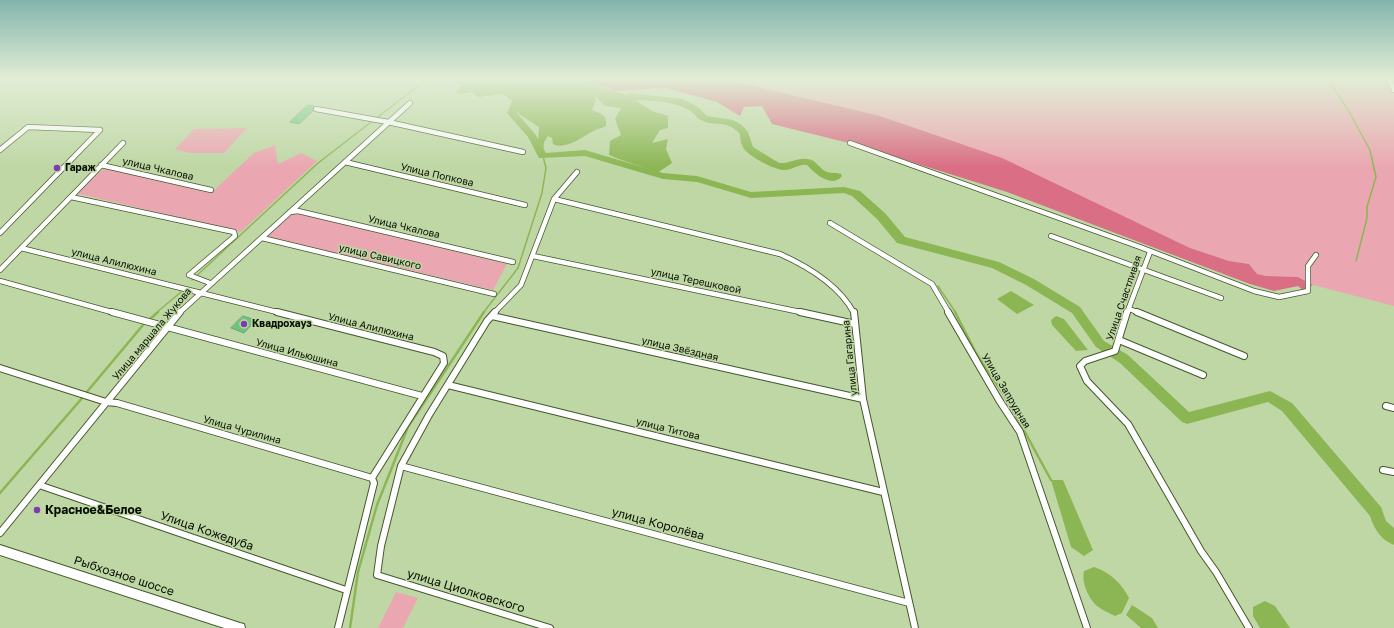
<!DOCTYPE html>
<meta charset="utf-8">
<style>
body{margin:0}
canvas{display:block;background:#bfd7a5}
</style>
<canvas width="1394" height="628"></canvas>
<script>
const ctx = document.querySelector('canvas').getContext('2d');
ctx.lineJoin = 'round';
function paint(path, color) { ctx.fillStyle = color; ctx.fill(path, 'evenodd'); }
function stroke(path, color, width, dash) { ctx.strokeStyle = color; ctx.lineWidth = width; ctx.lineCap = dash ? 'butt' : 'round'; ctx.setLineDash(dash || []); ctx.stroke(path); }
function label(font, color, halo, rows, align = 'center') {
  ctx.font = font + ' "Golos Text",sans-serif'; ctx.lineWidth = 3; ctx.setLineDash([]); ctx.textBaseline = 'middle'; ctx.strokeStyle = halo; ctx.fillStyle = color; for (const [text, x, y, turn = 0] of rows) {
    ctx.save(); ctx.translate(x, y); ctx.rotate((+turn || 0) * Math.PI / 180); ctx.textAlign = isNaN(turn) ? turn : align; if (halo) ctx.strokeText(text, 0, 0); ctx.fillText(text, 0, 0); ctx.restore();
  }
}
const green = new Path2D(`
 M724 79H1394V306L1313 285 1298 277 1266 276 1257 274 1249 264 1229 261 1190 248 1002 159 880 116Z
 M247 128 224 153H190L175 149 194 129Z
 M275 145 278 164 301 153 317 161 241 232 75 193 105 168 211 193 254 153Z
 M300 213 507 264 493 290 268 237V234L289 215Z
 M396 592 418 598 403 628H378Z`);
const forest = new Path2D(`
 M589 79H724L880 116 1002 158 1190 248 1229 261 1249 264 1257 274 1266 276 1298 277 1313 285 1303 290 1298 286 1274 291 1250 284 1007 192 861 146 772 124 762 106 744 107 740 116 717 102 666 88 614 91 609 88 598 86Z`);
const water = new Path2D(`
 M458 79H589L598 86 629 96 652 111 668 116V128L660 130 652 143 668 139 666 149 672 163 657 173C641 165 625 162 609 155L610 141 621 135 615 119 621 108 605 106 595 96 596 101 592 110C601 114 607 114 606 126 603 128 600 128 597 129 587 134 565 151 553 144L552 138 548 136 544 142 543 156 538 143 539 127 519 114 511 98 501 94 478 97 471 92 461 94 456 92 463 84H459Z
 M1011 291 1034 305 1017 314 997 299Z
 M1056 316 1064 319 1088 350 1076 351 1052 325 1051 320Z
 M1051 480H1063L1093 550 1084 556 1071 547Z
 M1094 567C1110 572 1122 584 1129 598L1122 613 1115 616C1109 613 1102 610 1097 606 1089 599 1081 582 1084 571Z
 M1265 601 1275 606 1290 628H1260L1253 616V607Z
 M1132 605 1152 618 1158 628H1141L1126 615Z`);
const streamFar1 = new Path2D(`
 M1328 79 1348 110 1370 150 1376 177 1367 207V218L1356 261
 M192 280 318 163 427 79
 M938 286 956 313
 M156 313 181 292
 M483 313 518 268 542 193 546 168 543 156`);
const stream = new Path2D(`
 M955 312 976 353 1008 401 1051 480
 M150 319 158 312
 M86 393 143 325
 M0 493 83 397
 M350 628 358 572 377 505 408 427 484 312`);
const river = new Path2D(`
 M487 79H497L520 98 522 100 517 113 535 134 546 153 585 150 663 173 697 176 751 192 844 187 860 191 885 213 905 237 999 262 1034 279 1080 307 1104 341 1128 355 1189 412 1270 391 1292 403 1381 507 1386 521 1394 528V545C1381 540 1374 529 1370 516L1282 411 1268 402 1187 424 1182 422 1120 363 1096 347 1072 313 1026 285 992 268 897 243 877 219 852 196 844 193 751 198 697 182 663 179 585 156 539 158 528 137 507 113 512 101Z
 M629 93 682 99 698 107 707 116 733 120 742 125 748 132 753 147 779 163C789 164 797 157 808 159 816 160 818 167 825 171 830 174 835 172 841 174L842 176C832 189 814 173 807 165 799 164 794 169 786 170 776 171 750 157 744 149 741 144 740 140 740 134 726 118 715 128 701 120 696 118 694 112 689 110 673 101 656 101 638 100 629 99 619 111 610 102L612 100 620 99Z`);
const building = new Path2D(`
 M308 105 314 106 313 111 299 124 290 122Z
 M243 316 256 320 244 333 231 328Z`);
const streetFar1 = new Path2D(`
 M1389 79 1394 90
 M316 109 388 122 523 152
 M850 143 1140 247 1254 291 1279 297 1308 291V266L1316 255
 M0 150 28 127 100 130
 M345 162 525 205
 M101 165 211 190
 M71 197 234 232 235 236 189 275 210 283
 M554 199 780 254C809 267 839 285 854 313
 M290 212 298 211 513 262
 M830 223 932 284 949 313
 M0 233 100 130
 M1051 236 1221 298
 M262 238 494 294
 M21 248 281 313
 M533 256 805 313
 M0 270 123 143
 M0 281 115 313
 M1129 309 1140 313
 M179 313 410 103
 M494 313 521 285 554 199 577 172
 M1127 313 1150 252`);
const street = new Path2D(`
 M112 312 422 396
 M277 312 434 352 443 356 444 363 372 478
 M495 312 487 321 429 415 401 466 381 546 377 575 550 628
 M800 312 855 324
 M854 312 863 399 915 628
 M948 312 999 400 1020 432 1087 628
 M1127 312 1115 351 1085 361 1080 366 1087 381 1128 424 1201 551 1216 572 1249 628
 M1137 312 1244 356
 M492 316 863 399
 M1119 340 1203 375
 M0 368 106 402 117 403 372 478
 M448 385 883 492
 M1386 406 1394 408
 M401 466 909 603
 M1383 470 1394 472
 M39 485 346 590
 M0 533 180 312
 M338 628 374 483 372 478`);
const secondary = new Path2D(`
 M0 545 240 623 244 624 245 628H224L0 555Z`);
const markers = [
 [57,168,4,"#803bae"],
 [244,324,4,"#803bae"],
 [37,510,4,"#803bae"]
];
const poiNames = [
 ["Гараж",65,168],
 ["Квадрохауз",252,324]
];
const streetNames = [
 ["улица Чкалова",158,169,13],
 ["Улица Попкова",437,175,13],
 ["Улица Чкалова",404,227,13],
 ["улица Савицкого",380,257,13],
 ["улица Алилюхина",114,262,14],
 ["улица Терешковой",696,281,12],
 ["Улица Счастливая",1124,298,-71],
 ["Улица Алилюхина",371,327,14],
 ["Улица маршала Жукова",152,334,-50],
 ["улица Звёздная",680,349,13],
 ["Улица Ильюшина",297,353,15],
 ["улица Гагарина",850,358,-96],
 ["Улица Запрудная",1006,391,59],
 ["улица Титова",668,429,14],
 ["Улица Чурилина",242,430,16]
];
const nearPoinames = [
 ["Красное&Белое",45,510]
];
const nearStreetnames = [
 ["улица Королёва",658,524,15],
 ["Улица Кожедуба",207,531,19],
 ["Рыбхозное шоссе",124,576,18],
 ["улица Циолковского",466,591,17]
];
paint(green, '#eba7b1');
paint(forest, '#da6e84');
paint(water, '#8cb654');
stroke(streamFar1, '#8cb654', 1.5);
stroke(stream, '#8cb654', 2.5);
paint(river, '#8cb654');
paint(building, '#6bc57d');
stroke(building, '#75a07b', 1);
stroke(streetFar1, '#44582c', 6);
stroke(street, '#44582c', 8);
stroke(secondary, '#44582c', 2);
stroke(streetFar1, '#fff', 4.5);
stroke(street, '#fff', 6);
paint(secondary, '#fff');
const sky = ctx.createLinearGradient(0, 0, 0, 167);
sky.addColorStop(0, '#83b5ad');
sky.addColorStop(0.47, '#e2edd6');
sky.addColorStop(1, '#e2edd600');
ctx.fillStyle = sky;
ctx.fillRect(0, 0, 1394, 167);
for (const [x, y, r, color] of markers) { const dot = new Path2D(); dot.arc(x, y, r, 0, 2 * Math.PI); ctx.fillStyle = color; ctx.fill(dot); stroke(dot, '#bfd7a5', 1.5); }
label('bold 10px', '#070f01', '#bfd7a5', poiNames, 'left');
label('10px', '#070f01', '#bfd7a5', streetNames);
label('bold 12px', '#070f01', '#bfd7a5', nearPoinames, 'left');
label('12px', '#070f01', '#bfd7a5', nearStreetnames);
</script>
